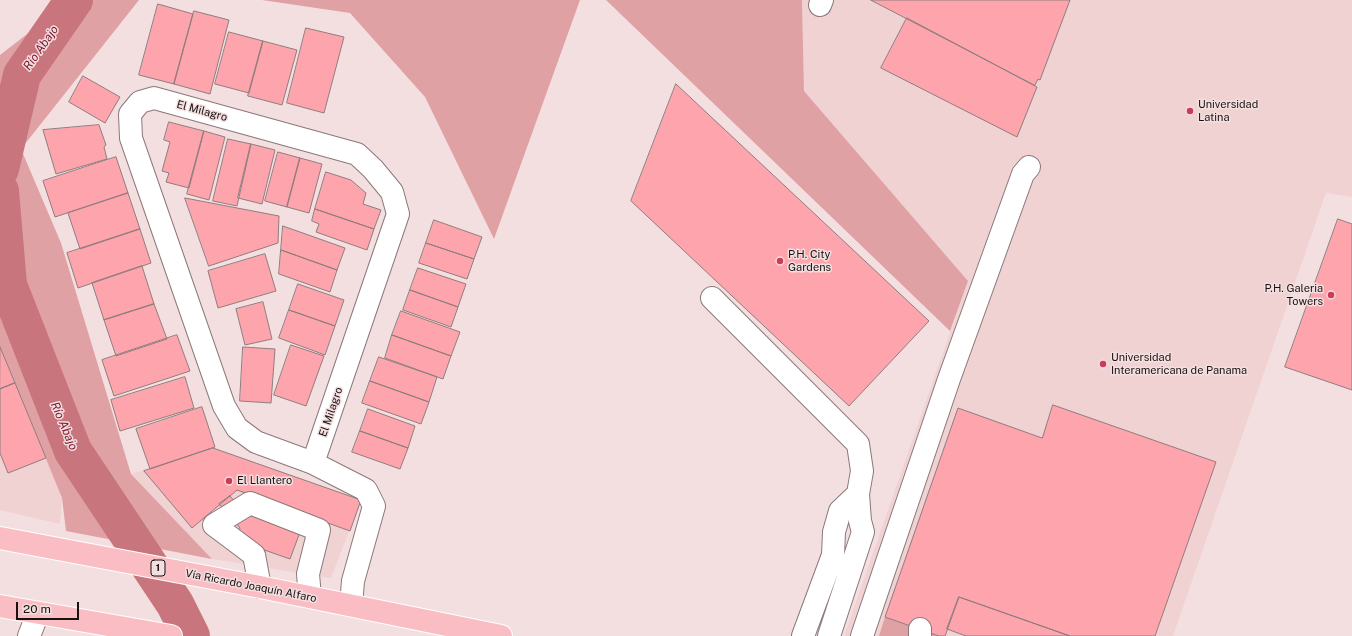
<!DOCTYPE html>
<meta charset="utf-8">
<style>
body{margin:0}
#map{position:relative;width:1352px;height:636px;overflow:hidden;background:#f4dfe0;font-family:"Public Sans",sans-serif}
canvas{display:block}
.scale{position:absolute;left:16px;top:602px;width:63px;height:18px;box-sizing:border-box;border:2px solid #181111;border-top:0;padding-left:5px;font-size:12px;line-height:14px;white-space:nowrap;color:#181111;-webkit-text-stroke:3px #f4dfe0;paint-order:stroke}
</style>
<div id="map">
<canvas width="1352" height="636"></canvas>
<div class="scale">20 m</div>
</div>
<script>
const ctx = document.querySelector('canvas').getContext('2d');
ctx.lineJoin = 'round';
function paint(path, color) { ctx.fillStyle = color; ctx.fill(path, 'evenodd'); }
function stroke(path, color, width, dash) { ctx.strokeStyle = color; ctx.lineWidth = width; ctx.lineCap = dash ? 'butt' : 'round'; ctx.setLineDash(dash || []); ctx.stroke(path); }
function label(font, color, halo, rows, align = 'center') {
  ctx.font = font + ' "Public Sans",sans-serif'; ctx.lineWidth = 3; ctx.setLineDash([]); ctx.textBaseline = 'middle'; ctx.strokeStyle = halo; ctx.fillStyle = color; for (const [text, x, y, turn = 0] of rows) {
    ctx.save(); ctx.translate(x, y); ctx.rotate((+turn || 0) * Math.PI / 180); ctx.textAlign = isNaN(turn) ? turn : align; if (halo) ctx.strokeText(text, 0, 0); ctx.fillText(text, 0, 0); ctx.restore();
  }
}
const built = new Path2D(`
 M802 0H1352V197L1326 193 1173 636H844L968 281 804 91Z
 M0 347 62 498 60 524 0 510Z
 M213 448 361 500 331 578 212 559 131 474Z`);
const green = new Path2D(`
 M71 0H139L21 149 61 243 131 474 212 559 66 531 62 498 0 347V55Z
 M262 0H580L494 239 425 97 350 13Z
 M606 0H802L804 91 968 281 950 331Z
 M885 617 939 636H879Z`);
const river = new Path2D(`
 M0 169 22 75 74 0
 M0 191 8 285 73 451 175 604 191 636`);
const building = new Path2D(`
 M871 0H1070L1040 80 1038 79 1035 85Z
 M158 4 193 14 174 84 139 75Z
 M194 11 229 20 210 94 174 84Z
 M907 18 1037 87 1017 137 881 68Z
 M306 28 344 37 324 113 287 103Z
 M229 32 263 41 249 93 215 84Z
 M263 41 297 50 282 105 248 96Z
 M83 76 120 97 105 123 69 102Z
 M676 84 929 321 849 406 631 201Z
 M169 122 204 131 189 188 166 182 169 173 162 171 170 142 164 140Z
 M99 125 106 145 104 147 107 159 56 174 43 130Z
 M204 131 225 137 209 200 187 194Z
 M228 139 251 144 237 206 213 201Z
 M251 144 275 150 262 204 238 198Z
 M278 152 300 158 287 207 265 201Z
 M116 157 128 193 55 217 43 181Z
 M300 158 322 164 309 213 287 207Z
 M326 172 351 180 366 193 363 204 381 210 374 229 315 209Z
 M128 193 140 229 80 249 68 213Z
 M185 198 279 216 278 243 209 266Z
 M315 209 374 229 367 250 316 232 319 224 312 221Z
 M1338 219 1352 224V390L1285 367Z
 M434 220 482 237 474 259 426 243Z
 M283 226 345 248 337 270 281 250Z
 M140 229 151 263 78 288 67 253Z
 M426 243 474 259 467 279 419 263Z
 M281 250 337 270 330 292 279 274Z
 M265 254 276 291 218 308 208 271Z
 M142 266 154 304 104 320 92 283Z
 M418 268 466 284 458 307 410 290Z
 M298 284 344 300 335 326 289 310Z
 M410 290 458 307 451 327 403 310Z
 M263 302 272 339 245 345 236 309Z
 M154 304 167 339 116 356 104 320Z
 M289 310 335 326 325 355 279 338Z
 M401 311 460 332 451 356 392 335Z
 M177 335 190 371 114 396 102 360Z
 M392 335 451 356 443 379 385 358Z
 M291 345 324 356 306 406 274 395Z
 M0 347 15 383 0 389Z
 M243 347 275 349 271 403 240 401Z
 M379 357 437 377 429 402 370 381Z
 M185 377 194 408 120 431 111 400Z
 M370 381 429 402 421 424 362 403Z
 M15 383 46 458 8 473 0 453V389Z
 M1053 405 1216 462 1155 636H1070L959 597 945 636H939L885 617 958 408 1042 438Z
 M202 407 215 447 150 469 136 429Z
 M368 409 415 426 408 448 360 431Z
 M360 431 408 448 400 469 352 452Z
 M213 448 361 500 350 531 237 490 192 528 144 471Z
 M230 496 244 513 300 532 290 559 236 540 240 528 219 504Z
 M959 597 1070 636H966L947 629Z`);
const minor = new Path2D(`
 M820 5 822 0
 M712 298 858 444 862 471 858 494 860 521 863 532 829 636
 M313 463 398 214 392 192 373 169 357 154 154 98 140 102 130 114 131 138 224 406 237 428 256 442 313 463 366 490 374 506 353 581 351 605
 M260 587 254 555 214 525 250 503 319 530 308 574 310 597
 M29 636 38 613
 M803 636 833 555 834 532 840 511 858 494
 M862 636 949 379 1023 174 1029 167
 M920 636V629`);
const major = new Path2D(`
 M0 538 260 587 501 636
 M0 606 171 636`);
const markers = [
 [1190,111,4,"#cc3c57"],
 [780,261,4,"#cc3c57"],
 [1331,295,4,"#cc3c57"],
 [1103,364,4,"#cc3c57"],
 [229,481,4,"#cc3c57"]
];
const shields = [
 [158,568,14]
];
const shieldNames = [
 ["1",158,568]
];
const poiNames = [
 ["Universidad",1198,105],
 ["Latina",1198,118],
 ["P.H. City",788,255],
 ["Gardens",788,268],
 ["P.H. Galeria",1323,289,"right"],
 ["Towers",1323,302,"right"],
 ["Universidad",1111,358],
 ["Interamericana de Panama",1111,371],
 ["El Llantero",237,481]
];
const streetNames = [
 ["El Milagro",202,111,15],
 ["El Milagro",331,412,-71],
 ["Vía Ricardo Joaquín Alfaro",251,586,11]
];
const waterNames = [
 ["Río Abajo",41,48,-55],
 ["Río Abajo",64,426,67]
];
paint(built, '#f0d2d3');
paint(green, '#e0a1a5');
stroke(river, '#c8757d', 38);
paint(building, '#fda4ac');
stroke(building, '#8f7d7e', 1);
stroke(minor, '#8b7879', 24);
stroke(major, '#fff', 24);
stroke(minor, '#fff', 22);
stroke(major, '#fabdc3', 22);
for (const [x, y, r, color] of markers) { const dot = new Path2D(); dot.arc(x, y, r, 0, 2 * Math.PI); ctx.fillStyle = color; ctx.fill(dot); stroke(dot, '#f4dfe0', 1.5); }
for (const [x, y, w] of shields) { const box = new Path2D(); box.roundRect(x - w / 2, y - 8, w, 16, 3); ctx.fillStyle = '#f4dfe0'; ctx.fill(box); stroke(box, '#181111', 1); }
label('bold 10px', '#181111', null, shieldNames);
label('11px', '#181111', '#f4dfe0', poiNames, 'left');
label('11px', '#181111', '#f4dfe0', streetNames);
label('italic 12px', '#7a132b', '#f4dfe0', waterNames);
</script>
